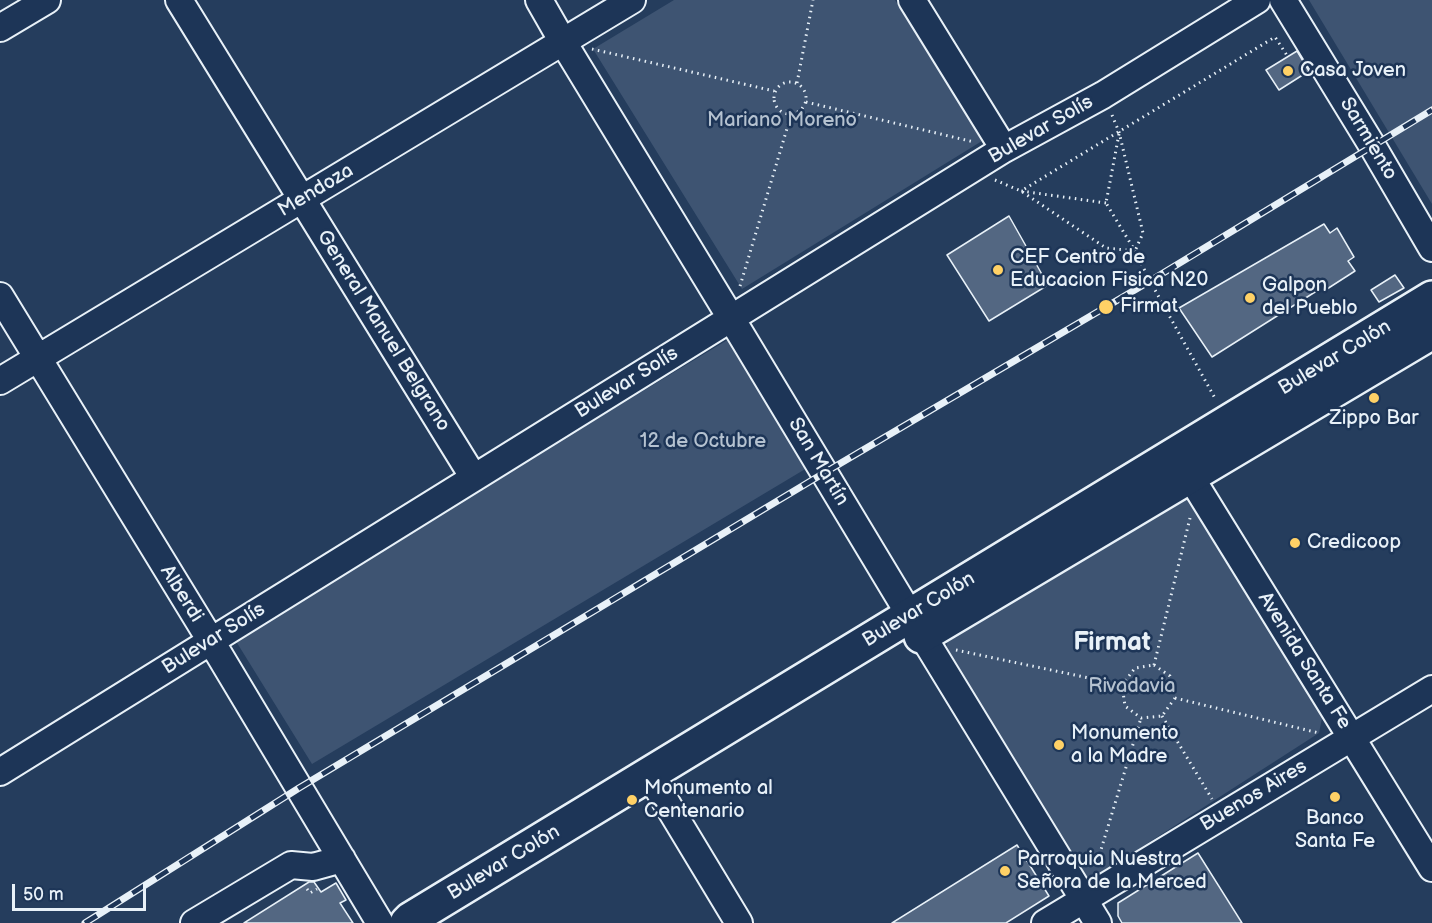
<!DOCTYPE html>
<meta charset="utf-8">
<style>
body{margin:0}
#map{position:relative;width:1432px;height:923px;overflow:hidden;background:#253d5d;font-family:"Balsamiq Sans",sans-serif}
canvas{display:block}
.scale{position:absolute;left:12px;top:884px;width:134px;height:27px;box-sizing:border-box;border:3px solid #e8f1f8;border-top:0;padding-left:8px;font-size:18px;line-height:21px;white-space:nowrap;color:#e8f1f8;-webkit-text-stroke:4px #1d3557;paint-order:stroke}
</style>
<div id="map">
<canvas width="1432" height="923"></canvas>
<div class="scale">50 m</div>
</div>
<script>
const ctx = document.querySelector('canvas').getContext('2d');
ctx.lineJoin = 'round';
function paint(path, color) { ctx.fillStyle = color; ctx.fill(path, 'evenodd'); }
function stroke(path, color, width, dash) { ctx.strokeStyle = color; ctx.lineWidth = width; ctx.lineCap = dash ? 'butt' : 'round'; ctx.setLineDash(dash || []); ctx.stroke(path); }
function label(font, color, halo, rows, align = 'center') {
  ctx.font = font + ' "Balsamiq Sans",sans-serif'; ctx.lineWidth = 5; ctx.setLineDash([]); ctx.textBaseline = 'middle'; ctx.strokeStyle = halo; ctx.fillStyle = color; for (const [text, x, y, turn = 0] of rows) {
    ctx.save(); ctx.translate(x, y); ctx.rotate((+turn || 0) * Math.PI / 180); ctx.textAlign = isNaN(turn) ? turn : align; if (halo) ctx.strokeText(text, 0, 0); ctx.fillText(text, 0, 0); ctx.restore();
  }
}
const green = new Path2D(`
 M674 0H895L982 141 742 289 593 49Z
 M1309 0H1432V204Z
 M729 339 807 468 312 764 234 638Z
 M1176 498 1195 499 1323 713 1319 733 1092 879 1082 878 946 647 949 636Z`);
const building = new Path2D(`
 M1297 51 1309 71 1279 90 1266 70Z
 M1009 216 1048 285 989 321 947 255Z
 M1324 224 1330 233 1337 228 1354 257 1348 261 1355 271 1327 289 1323 287 1212 357 1179 308Z
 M1395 275 1404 288 1379 302 1371 290Z
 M1017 845 1049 896 1006 923H892Z
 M1198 853 1242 923H1122L1118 916V903Z
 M309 882H314L321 892 336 883 346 900 340 903 353 923H244Z`);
const path = new Path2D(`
 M592 49 774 91
 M774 98a16 16 0 1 1 32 0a16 16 0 1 1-32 0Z
 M797 83 813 0
 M806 102 974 142
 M1112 115 1119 132 1143 233 1135 251 1150 281 1216 400
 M1119 134 1106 203 1135 251
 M995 180 1021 191 1106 248 1135 251
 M1106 203 1021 191 1275 37 1288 57
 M740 286 791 115
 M956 650 1122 685
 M1154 665 1190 518
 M1154 665 1170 676 1175 698 1162 716 1141 718 1125 706 1122 685 1135 668Z
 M1175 698 1319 733
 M1162 716 1212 799
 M1096 866 1141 718
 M307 889 310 893 317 889`);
const minor = new Path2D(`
 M179 0 474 478
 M539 0 563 42 731 318 922 635 1098 923
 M912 0 1004 149
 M1283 0 1373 147 1432 248
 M0 28 47 0
 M0 296 211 641 380 923
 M0 381 632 0
 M1180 460 1432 868
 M0 772 1004 149 1103 95 1257 0
 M649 774 739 923
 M194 923 291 865 313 867 342 859
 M1045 923 1432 689`);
const major = new Path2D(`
 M921 636 1432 332
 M407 923 411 919 1432 298`);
const rail = new Path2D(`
 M85 923 299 788 824 473 1150 281 1432 110`);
const markers = [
 [1288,71,6,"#ffd166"],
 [998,270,6,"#ffd166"],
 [1250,298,6,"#ffd166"],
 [1106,307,8,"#ffd166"],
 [1374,398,6,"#ffd166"],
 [1295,543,6,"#ffd166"],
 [1059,745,6,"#ffd166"],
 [1335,797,6,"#ffd166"],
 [632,800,6,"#ffd166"],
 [1005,871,6,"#ffd166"]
];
const poiNames = [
 ["Casa Joven",1300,71],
 ["CEF Centro de",1010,258],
 ["Educacion Fisica N20",1010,281],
 ["Galpon",1262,286],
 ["del Pueblo",1262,309],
 ["Firmat",1120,307],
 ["Zippo Bar",1374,419,"center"],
 ["Credicoop",1307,543],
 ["Monumento",1071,734],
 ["a la Madre",1071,757],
 ["Monumento al",644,789],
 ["Centenario",644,812],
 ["Banco",1335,819,"center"],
 ["Santa Fe",1335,842,"center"],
 ["Parroquia Nuestra",1017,860],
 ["Señora de la Merced",1017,883]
];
const parkNames = [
 ["Mariano Moreno",782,121],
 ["12 de Octubre",703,442],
 ["Rivadavia",1132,687]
];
const streetNames = [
 ["Bulevar Solís",1041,130,-30],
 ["Sarmiento",1368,139,59],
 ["Mendoza",316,191,-31],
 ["General Manuel Belgrano",383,331,58],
 ["Bulevar Colón",1335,358,-31],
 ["Bulevar Solís",627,383,-32],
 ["San Martín",818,462,59],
 ["Alberdi",181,594,58],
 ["Bulevar Colón",919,610,-31],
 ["Bulevar Solís",214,639,-32],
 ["Avenida Santa Fe",1304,661,58],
 ["Buenos Aires",1254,796,-31],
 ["Bulevar Colón",504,863,-31]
];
const districtNames = [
 ["Firmat",1112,643]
];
paint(green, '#3e5472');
paint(building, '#536782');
stroke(building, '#e8f1f8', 1.5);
stroke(minor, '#e8f1f8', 30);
stroke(major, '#e8f1f8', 38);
stroke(path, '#e8f1f8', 3, [1.5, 4.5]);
stroke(minor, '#1d3557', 26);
stroke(major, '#1d3557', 33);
stroke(rail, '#e8f1f8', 7);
stroke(rail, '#1d3557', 4.5, [14]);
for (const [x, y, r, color] of markers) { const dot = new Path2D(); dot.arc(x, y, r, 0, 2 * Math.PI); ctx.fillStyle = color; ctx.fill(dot); stroke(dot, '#1d3557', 2); }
label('20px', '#e8f1f8', '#1d3557', poiNames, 'left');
label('20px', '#b5c2d0', '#1d3557', parkNames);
label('20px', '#e8f1f8', '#1d3557', streetNames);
label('bold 26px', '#e8f1f8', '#1d3557', districtNames);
</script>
